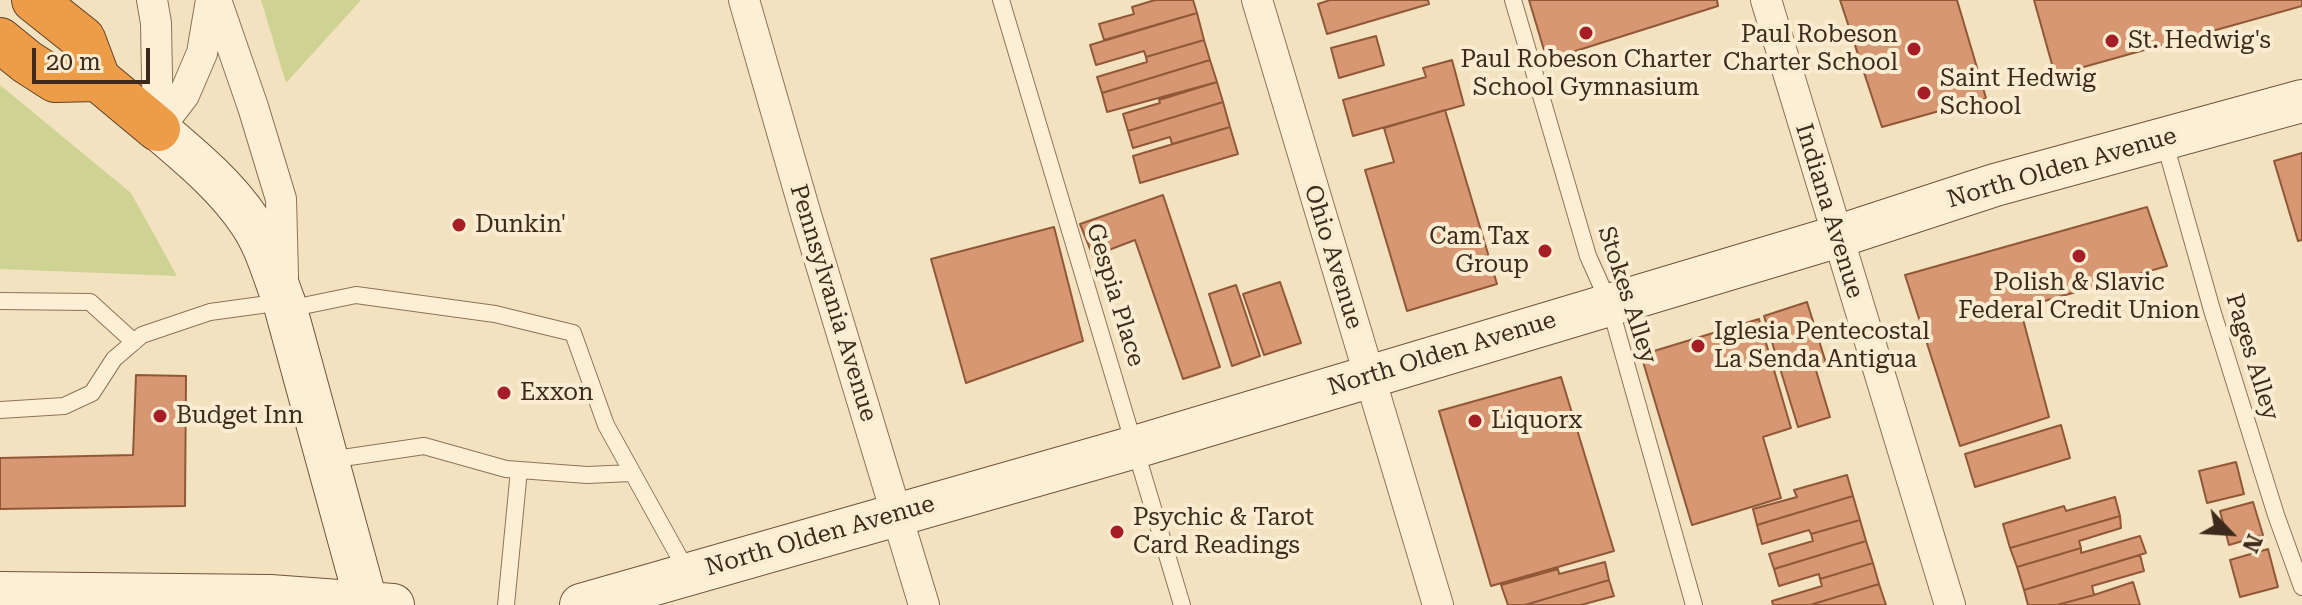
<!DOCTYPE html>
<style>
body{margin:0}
#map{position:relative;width:2302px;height:605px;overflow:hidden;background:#f3e2c0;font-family:"Roboto Serif",serif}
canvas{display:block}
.north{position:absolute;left:2190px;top:493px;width:80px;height:80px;-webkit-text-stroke:6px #f9ecd1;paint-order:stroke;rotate:115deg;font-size:22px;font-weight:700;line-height:32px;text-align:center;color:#3d2a1c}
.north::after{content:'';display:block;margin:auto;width:28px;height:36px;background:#3d2a1c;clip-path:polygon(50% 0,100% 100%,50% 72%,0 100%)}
.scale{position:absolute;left:32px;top:48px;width:118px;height:36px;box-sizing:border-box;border:4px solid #3d2a1c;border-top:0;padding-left:10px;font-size:24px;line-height:28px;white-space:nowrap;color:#3d2a1c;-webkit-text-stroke:6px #f9ecd1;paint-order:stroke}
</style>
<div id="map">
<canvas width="2302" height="605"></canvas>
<div class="north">N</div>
<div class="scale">20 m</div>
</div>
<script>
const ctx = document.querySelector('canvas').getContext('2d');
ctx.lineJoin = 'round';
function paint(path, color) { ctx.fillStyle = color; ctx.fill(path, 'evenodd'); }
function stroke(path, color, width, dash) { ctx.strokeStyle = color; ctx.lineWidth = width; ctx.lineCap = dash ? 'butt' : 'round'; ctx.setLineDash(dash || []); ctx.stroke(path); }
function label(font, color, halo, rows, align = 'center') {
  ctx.font = font + ' "Roboto Serif",serif'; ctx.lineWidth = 8; ctx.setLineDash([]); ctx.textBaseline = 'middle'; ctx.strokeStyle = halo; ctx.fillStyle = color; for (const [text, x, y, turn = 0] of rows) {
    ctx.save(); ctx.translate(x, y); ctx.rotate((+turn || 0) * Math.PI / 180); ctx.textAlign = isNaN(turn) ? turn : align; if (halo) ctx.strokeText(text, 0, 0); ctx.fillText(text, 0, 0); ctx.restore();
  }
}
const green = new Path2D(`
 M261 0H361L286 83Z
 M0 85 131 193 177 276 0 269Z`);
const building = new Path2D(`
 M1155 0H1193L1197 13 1104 40 1099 24 1134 14 1132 7Z
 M1330 0H1428L1429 4 1327 34 1318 4Z
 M1529 0H1717L1718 6 1547 60Z
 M1840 0H1957L1986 98 1882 127Z
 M2034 0H2302V6L2055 75Z
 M1197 13 1204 40 1146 57 1144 51 1096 65 1090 45Z
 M1376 36 1384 65 1339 78 1331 48Z
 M1204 40 1210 60 1102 93 1097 77 1147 62 1146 57Z
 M1210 60 1217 82 1107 112 1102 93Z
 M1452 60 1464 105 1353 136 1343 100 1426 77 1423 68Z
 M1217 82 1223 102 1128 131 1123 114 1160 103 1159 100Z
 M1223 102 1230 127 1172 144 1170 137 1133 148 1128 131Z
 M1445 110 1497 284 1407 311 1365 170 1394 162 1384 128Z
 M1230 127 1238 154 1140 183 1133 156Z
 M2302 153V240L2298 241 2274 161Z
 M1163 195 1220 367 1183 379 1135 240 1093 256 1080 224Z
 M2147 207 2167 266 2020 308 2049 417 1960 446 1905 275Z
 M1054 227 1083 341 966 383 931 259Z
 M1280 282 1301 343 1264 355 1243 294Z
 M1236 285 1260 356 1232 366 1209 294Z
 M1807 302 1826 363 1815 367 1830 417 1798 427 1764 316Z
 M1759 319 1791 428 1763 437 1781 498 1692 525 1641 355Z
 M136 375 186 376 185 506 0 509V458L133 455Z
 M1561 377 1614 551 1491 586 1439 411Z
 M2061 425 2070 458 1975 487 1965 454Z
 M2236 462 2244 494 2207 503 2199 471Z
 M1847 475 1853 496 1757 525 1753 509 1797 497 1794 490Z
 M1853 496 1860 520 1811 534 1809 530 1762 544 1757 525Z
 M2115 497 2120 516 2010 548 2003 524 2064 506 2066 511Z
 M2253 502 2263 535 2229 545 2220 511Z
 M2120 516 2121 528 2079 541 2081 548 2017 567 2010 548Z
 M1860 520 1866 541 1774 569 1769 554 1813 541 1811 534Z
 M2140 536 2146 553 2024 590 2017 567 2081 548V553Z
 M1866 541 1873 563 1820 579 1819 574 1779 586 1774 569Z
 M2268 549 2278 587 2240 597 2230 560Z
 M2140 555 2144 571 2092 586 2094 595 2057 605H2028L2024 590Z
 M1605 562 1609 580 1525 605H1508L1501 585 1558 569 1559 574Z
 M1873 563 1879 584 1810 605H1773L1772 601 1822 586 1820 579Z
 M1609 580 1614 596 1581 605H1525Z
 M2133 582 2140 605H2057L2094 595Z
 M1879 584 1886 605H1810Z`);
const service = new Path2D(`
 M1001 0 1182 605
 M1513 0 1588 256 1609 303 1694 605
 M2164 140 2212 310 2276 515 2302 587
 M0 301 90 302 134 342
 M288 309 356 295 495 314 573 333 606 425 688 573
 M0 410 64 406 92 393 114 359 142 335 210 312 283 302
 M329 460 424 446 506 469 587 475 632 473
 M506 605 519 470`);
const minor = new Path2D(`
 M152 0 156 23 158 129
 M216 0 253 107 281 199 283 276
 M744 0 806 215 924 605
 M1257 0 1438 605
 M1766 0 1950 605
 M158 129 184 95 202 53 211 0`);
const secondary = new Path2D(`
 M158 129C191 157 226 186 250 222 266 245 274 276 284 302L367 605
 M0 593 270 596 393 605
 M581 605 1135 447 1836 237 1995 185 2302 101`);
const motorway = new Path2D(`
 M34 0 83 39 98 79 158 129
 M0 40 27 62 55 80 98 79`);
const markers = [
 [1586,33,8,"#a51e25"],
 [2112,41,8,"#a51e25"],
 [1914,49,8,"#a51e25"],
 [1924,93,8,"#a51e25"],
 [459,225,8,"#a51e25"],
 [1545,251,8,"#a51e25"],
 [2079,256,8,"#a51e25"],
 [1698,346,8,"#a51e25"],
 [504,393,8,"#a51e25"],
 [160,416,8,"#a51e25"],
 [1475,421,8,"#a51e25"],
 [1117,532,8,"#a51e25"]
];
const poiNames = [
 ["Paul Robeson",1898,35,"right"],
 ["Charter School",1898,63,"right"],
 ["St. Hedwig's",2128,41],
 ["Paul Robeson Charter",1586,60,"center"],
 ["School Gymnasium",1586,88,"center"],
 ["Saint Hedwig",1940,79],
 ["School",1940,107],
 ["Dunkin'",475,225],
 ["Cam Tax",1529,237,"right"],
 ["Group",1529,265,"right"],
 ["Polish & Slavic",2079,283,"center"],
 ["Federal Credit Union",2079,311,"center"],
 ["Iglesia Pentecostal",1714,332],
 ["La Senda Antigua",1714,360],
 ["Exxon",520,393],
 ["Budget Inn",176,416],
 ["Liquorx",1491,421],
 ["Psychic & Tarot",1133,518],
 ["Card Readings",1133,546]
];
const streetNames = [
 ["North Olden Avenue",2062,168,-16],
 ["Indiana Avenue",1829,211,73],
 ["Ohio Avenue",1333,257,73],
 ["Gespia Place",1115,295,73],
 ["Stokes Alley",1627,295,72],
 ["Pennsylvania Avenue",833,303,73],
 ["North Olden Avenue",1442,354,-17],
 ["Pages Alley",2252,357,73],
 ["North Olden Avenue",820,536,-16]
];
paint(green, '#ced393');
paint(building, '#d69772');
stroke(building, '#915838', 2);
stroke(service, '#8f7256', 18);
stroke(minor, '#8f7256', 32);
stroke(secondary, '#715339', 44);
stroke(motorway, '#5c402a', 46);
stroke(service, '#fdefd5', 16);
stroke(minor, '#fdefd5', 30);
stroke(secondary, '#fdefd5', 42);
stroke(motorway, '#ed9d47', 44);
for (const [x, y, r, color] of markers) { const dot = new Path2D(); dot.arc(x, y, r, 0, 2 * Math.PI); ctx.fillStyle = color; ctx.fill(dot); stroke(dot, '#f9ecd1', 3); }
label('24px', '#3d2a1c', '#f9ecd1', poiNames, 'left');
label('24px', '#3d2a1c', '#f9ecd1', streetNames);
</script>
